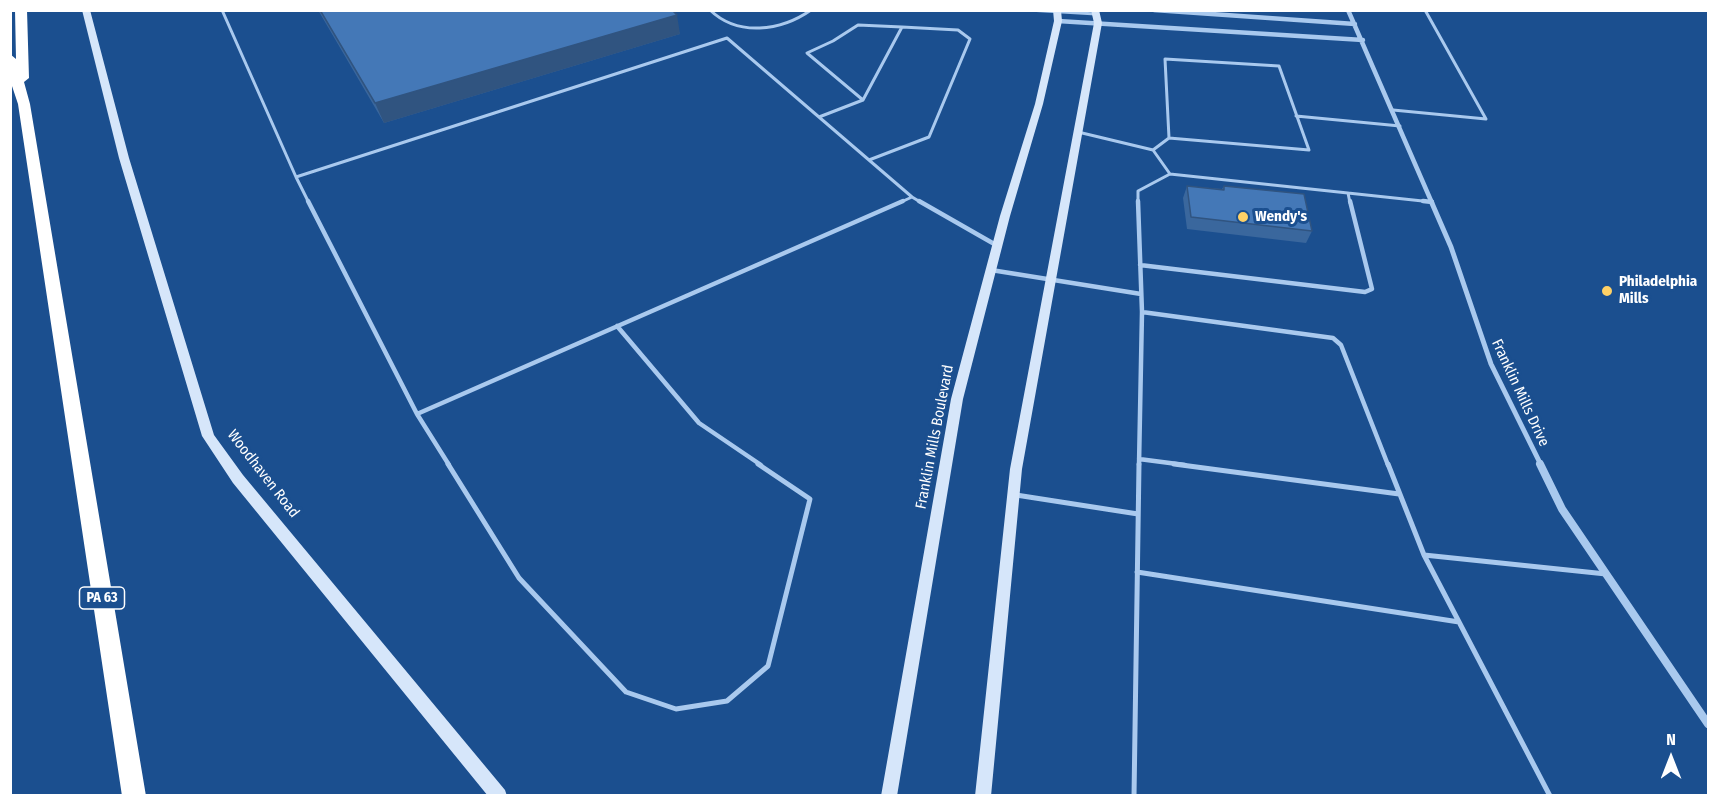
<!DOCTYPE html>
<style>
body{margin:0}
#map{position:relative;width:1719px;height:806px;overflow:hidden;background:#1b4f8f;font-family:"Fira Sans Condensed",sans-serif}
canvas{display:block}
.frame{position:absolute;inset:0;border:12px solid #fff;pointer-events:none}
.north{position:absolute;left:1641px;top:728px;width:60px;height:60px;-webkit-text-stroke:4px #1b4f8f;paint-order:stroke;rotate:0deg;font-size:16px;font-weight:700;line-height:24px;text-align:center;color:#fff}
.north::after{content:'';display:block;margin:auto;width:21px;height:27px;background:#fff;clip-path:polygon(50% 0,100% 100%,50% 72%,0 100%)}
</style>
<div id="map">
<canvas width="1719" height="806"></canvas>
<div class="frame"></div>
<div class="north">N</div>
</div>
<script>
const ctx = document.querySelector('canvas').getContext('2d');
ctx.lineJoin = 'round';
function stroke(path, color, width, dash) { ctx.strokeStyle = color; ctx.lineWidth = width; ctx.lineCap = dash ? 'butt' : 'round'; ctx.setLineDash(dash || []); ctx.stroke(path); }
function paint(path, color) { ctx.fillStyle = color; ctx.fill(path, 'evenodd'); }
function label(font, color, halo, rows, align = 'center') {
  ctx.font = font + ' "Fira Sans Condensed",sans-serif'; ctx.lineWidth = 6; ctx.setLineDash([]); ctx.textBaseline = 'middle'; ctx.strokeStyle = halo; ctx.fillStyle = color; for (const [text, x, y, turn = 0] of rows) {
    ctx.save(); ctx.translate(x, y); ctx.rotate((+turn || 0) * Math.PI / 180); ctx.textAlign = isNaN(turn) ? turn : align; if (halo) ctx.strokeText(text, 0, 0); ctx.fillText(text, 0, 0); ctx.restore();
  }
}
const laneFar2 = new Path2D(`
 M222 10 296 177
 M710 10C738 37 781 31 811 10
 M1028 10 1096 14
 M858 25 902 27 863 100 807 53 833 41Z
 M1165 59 1279 66 1309 150 1169 138Z
 M1393 110 1486 119 1425 10
 M1296 116 1400 126
 M819 117 863 100
 M1078 132 1153 150 1170 174
 M1153 150 1169 138
 M869 160 929 137 970 39 958 30 902 27
 M296 177 309 203
 M296 177 727 38 912 197 899 203
 M1348 193 1350 203
 M912 197 922 203
 M1138 203V191L1170 174 1432 202`);
const laneFar1 = new Path2D(`
 M308 201 417 414 903 201
 M919 201 996 245
 M1138 201 1142 312 1333 338 1341 345 1388 465
 M1423 201 1432 202
 M1140 265 1365 292 1372 289 1350 201
 M991 270 1141 294
 M617 326 699 423 761 465
 M417 414 449 465
 M1139 459 1185 465
 M1139 465 1142 312`);
const lane = new Path2D(`
 M448 464 519 578 626 692 676 709 727 701 768 666 810 499 758 464
 M1174 464 1399 494
 M1388 464 1424 555 1606 574
 M1016 495 1138 514
 M1424 555 1550 796
 M1137 572 1459 622
 M1134 796 1139 464`);
const streetFar2 = new Path2D(`
 M1154 10 1355 24
 M1348 10 1432 203
 M1058 21 1363 40`);
const streetFar1 = new Path2D(`
 M1431 201 1451 247 1491 364 1541 465`);
const street = new Path2D(`
 M1540 464 1562 509 1708 724`);
const secondary = new Path2D(`
 M82 10H90L129 158 214 435 243 475 505 790 507 796H488L233 483 202 436 119 158Z
 M1053 10H1061L1062 21 1043 104 1010 216 963 399 897 796H881L951 399 1000 216 1035 104 1054 21Z
 M1091 10H1099L1102 23 1022 469 991 796H975L1010 469 1094 23Z`);
const highway = new Path2D(`
 M15 10H27L29 78 24 82 30 104 146 796H122L18 104 10 80V54L16 59Z`);
const wall = new Path2D(`
 M318 10H672L680 34 384 123Z
 M1187 186 1222 189 1224 186 1312 231 1306 243 1187 229 1183 198Z`);
const shadedWall = new Path2D(`
 M677 15 680 34 384 123 375 103Z`);
const building = new Path2D(`
 M320 10H672L677 15 375 103Z
 M1187 186 1224 190V186L1304 194 1312 231 1191 217Z`);
const markers = [
 [1243,217,6,"#ffd166"],
 [1607,291,6,"#ffd166"]
];
const shields = [
 [102,598,45]
];
const shieldNames = [
 ["PA 63",102,598]
];
const poiNames = [
 ["Wendy's",1255,217],
 ["Philadelphia",1619,282],
 ["Mills",1619,299]
];
const streetNames = [
 ["Franklin Mills Drive",1520,393,65],
 ["Franklin Mills Boulevard",935,437,-79],
 ["Woodhaven Road",263,474,52]
];
stroke(laneFar2, '#a9c9ee', 3);
stroke(laneFar1, '#a9c9ee', 4.5);
stroke(lane, '#a9c9ee', 5);
stroke(streetFar2, '#a9c9ee', 4.5);
stroke(streetFar1, '#a9c9ee', 5);
stroke(street, '#a9c9ee', 8);
paint(secondary, '#d6e6fa');
paint(highway, '#fff');
paint(wall, '#3a679d');
paint(shadedWall, '#305480');
paint(building, '#4478b7');
stroke(building, '#305480', 1.5);
for (const [x, y, r, color] of markers) { const dot = new Path2D(); dot.arc(x, y, r, 0, 2 * Math.PI); ctx.fillStyle = color; ctx.fill(dot); stroke(dot, '#1b4f8f', 2); }
for (const [x, y, w] of shields) { const box = new Path2D(); box.roundRect(x - w / 2, y - 11, w, 22, 4.5); ctx.fillStyle = '#1b4f8f'; ctx.fill(box); stroke(box, '#fff', 1.5); }
label('bold 14px', '#fff', null, shieldNames);
label('bold 15px', '#fff', '#1b4f8f', poiNames, 'left');
label('15px', '#fff', '#1b4f8f', streetNames);
</script>
